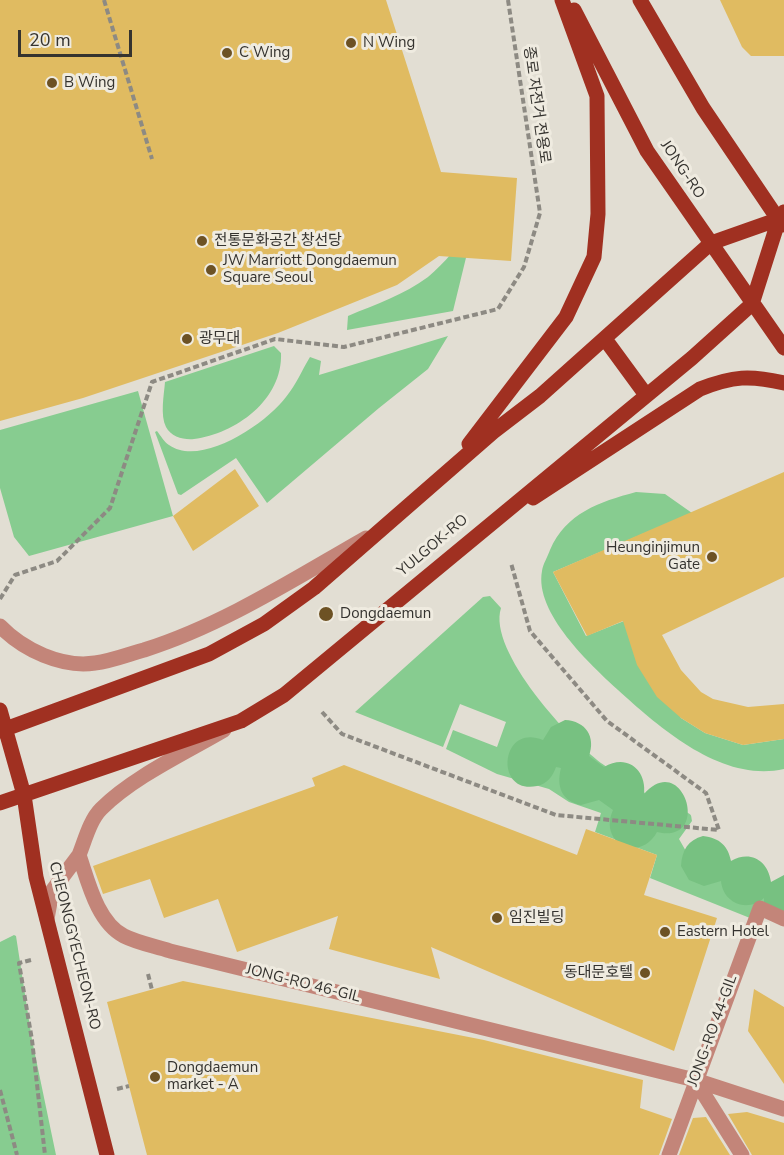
<!DOCTYPE html>
<meta charset="utf-8">
<style>
body{margin:0}
#map{position:relative;width:784px;height:1155px;overflow:hidden;background:#e2ded3;font-family:"Nunito Sans",sans-serif}
canvas{display:block}
.scale{position:absolute;left:18px;top:30px;width:114px;height:27px;box-sizing:border-box;border:3px solid #35332f;border-top:0;padding-left:8px;font-size:18px;line-height:21px;white-space:nowrap;color:#35332f;-webkit-text-stroke:4px #efebe0;paint-order:stroke}
</style>
<div id="map">
<canvas width="784" height="1155"></canvas>
<div class="scale">20 m</div>
</div>
<script>
const ctx = document.querySelector('canvas').getContext('2d');
ctx.lineJoin = 'round';
function paint(path, color) { ctx.fillStyle = color; ctx.fill(path, 'evenodd'); }
function stroke(path, color, width, dash) { ctx.strokeStyle = color; ctx.lineWidth = width; ctx.lineCap = dash ? 'butt' : 'round'; ctx.setLineDash(dash || []); ctx.stroke(path); }
function label(font, color, halo, rows, align = 'center') {
  ctx.font = font + ' "Nunito Sans","Noto Sans KR",sans-serif'; ctx.lineWidth = 6; ctx.setLineDash([]); ctx.textBaseline = 'middle'; ctx.strokeStyle = halo; ctx.fillStyle = color; for (const [text, x, y, turn = 0] of rows) {
    ctx.save(); ctx.translate(x, y); ctx.rotate((+turn || 0) * Math.PI / 180); ctx.textAlign = isNaN(turn) ? turn : align; if (halo) ctx.strokeText(text, 0, 0); ctx.fillText(text, 0, 0); ctx.restore();
  }
}
const green = new Path2D(`
 M473 229 453 311 347 330 348 316C376 304 404 295 428 277 445 263 458 245 473 229Z
 M448 336 428 369 379 408 267 503 236 458 181 495 178 494 155 432 157 431C161 436 164 442 169 445 201 468 267 423 286 397 296 385 302 370 310 357L321 361 319 375Z
 M274 346 281 353C283 400 235 434 194 439 184 440 171 437 166 427 160 415 164 395 165 382Z
 M138 391 173 516 29 556 14 537 0 488V430Z
 M636 492 665 494 692 513 553 572 586 636 624 621 681 718 705 733 743 745 784 739V769C722 783 660 728 618 690 591 665 534 613 542 571 543 564 548 556 550 550 566 513 599 502 636 492Z
 M490 596 501 608C487 651 571 742 604 765 620 777 637 789 654 798 665 803 679 805 688 813 692 815 691 816 692 821L679 839 687 853 780 891 760 908 755 920 650 878 657 855 595 832 601 813 569 802 549 789 497 774 446 749 453 730 497 747 506 722 460 704 443 747 355 712 483 597Z
 M14 935 16 936 32 1040 56 1155H0V942Z`);
const forest = new Path2D(`
 M565 720C586 721 596 737 589 756L604 767C627 753 647 770 644 794 683 749 713 845 657 832 639 864 598 843 613 810L599 800 581 805C562 801 556 787 561 768L556 767C553 776 547 784 537 786 494 795 500 722 543 740L551 727Z
 M703 836C720 838 728 846 731 861 750 850 768 860 771 882L784 875V923L764 904V898C747 913 723 903 721 881L704 886 689 880 681 866C682 850 688 840 703 836Z`);
const building = new Path2D(`
 M0 0H386L441 172 517 178 511 261 439 256 397 285 278 333 83 398 0 421Z
 M720 0H784V56H751L742 47Z
 M235 469 259 506 193 551 173 516Z
 M784 472V577L662 635 681 670 701 692 713 699 748 707 784 704V739L743 745 705 733 681 718 657 697 637 665 623 621 587 636 553 572Z
 M344 765 577 855 586 829 657 855 644 895 717 918 674 1051 431 947 440 979 329 949 338 916 237 952 218 899 164 918 150 879 103 894 93 866 315 786 312 778Z
 M183 981 484 1040 643 1080 640 1108 672 1119 659 1155H147L107 1002Z
 M754 989 784 1007V1084L748 1031Z
 M747 1112 784 1123V1155H752L728 1114Z
 M706 1117 730 1155H679L693 1118Z`);
const path = new Path2D(`
 M104 0 152 159
 M0 599 15 575 57 561 110 508 152 382 275 339 344 347 498 309 524 267 540 213 508 0
 M322 712 342 734 556 815 719 830 706 793 607 721 530 631 511 563
 M31 960 19 963 32 1040 45 1155
 M148 974 152 990
 M181 1069 190 1067
 M117 1089 129 1086
 M0 1090 17 1155`);
const minor = new Path2D(`
 M224 730C185 753 133 777 101 809 90 820 85 840 79 855 88 881 97 922 124 936 138 943 155 946 170 951L695 1080 784 1109
 M47 919 52 891 79 855
 M695 1080 742 1155
 M669 1155 760 908 784 919`);
const tertiary = new Path2D(`
 M0 626C23 650 62 668 95 663 112 661 129 654 144 650 223 625 294 579 366 538`);
const primary = new Path2D(`
 M640 0 703 108 782 225
 M574 10 647 151 784 348
 M605 339 646 395
 M469 444 566 317 594 257 598 214 597 96 562 0
 M533 498 700 389C733 376 750 375 784 383
 M0 710 24 795 36 877 107 1155
 M0 731 209 654 264 624 314 588 493 432 540 396 711 243 779 219
 M0 803 241 721 284 695 692 358 752 304 779 219 784 212`);
const markers = [
 [351,43,6,"#6d5224"],
 [227,53,6,"#6d5224"],
 [52,83,6,"#6d5224"],
 [202,241,6,"#6d5224"],
 [211,270,6,"#6d5224"],
 [187,339,6,"#6d5224"],
 [712,557,6,"#6d5224"],
 [326,614,8,"#6d5224"],
 [497,918,6,"#6d5224"],
 [665,932,6,"#6d5224"],
 [645,973,6,"#6d5224"],
 [155,1077,6,"#6d5224"]
];
const poiNames = [
 ["N Wing",363,43],
 ["C Wing",239,53],
 ["B Wing",64,83],
 ["전통문화공간 창선당",214,241],
 ["JW Marriott Dongdaemun",223,261],
 ["Square Seoul",223,278],
 ["광무대",199,339],
 ["Heunginjimun",700,548,"right"],
 ["Gate",700,565,"right"],
 ["Dongdaemun",340,614],
 ["임진빌딩",509,918],
 ["Eastern Hotel",677,932],
 ["동대문호텔",633,973,"right"],
 ["Dongdaemun",167,1068],
 ["market - A",167,1085]
];
const streetNames = [
 ["종로 자전거 전용로",536,105,82],
 ["JONG-RO",682,170,56],
 ["YULGOK-RO",433,546,-40],
 ["CHEONGGYECHEON-RO",74,946,76],
 ["JONG-RO 46-GIL",303,984,14],
 ["JONG-RO 44-GIL",713,1031,-70]
];
paint(green, '#87cc90');
paint(forest, '#77c181');
paint(building, '#e0bb61');
stroke(path, '#8d8a83', 4, [6, 3]);
stroke(minor, '#c38579', 15);
stroke(tertiary, '#c38579', 15);
stroke(primary, '#a03021', 15);
for (const [x, y, r, color] of markers) { const dot = new Path2D(); dot.arc(x, y, r, 0, 2 * Math.PI); ctx.fillStyle = color; ctx.fill(dot); stroke(dot, '#efebe0', 2); }
label('15px', '#35332f', '#efebe0', poiNames, 'left');
label('15px', '#35332f', '#efebe0', streetNames);
</script>
